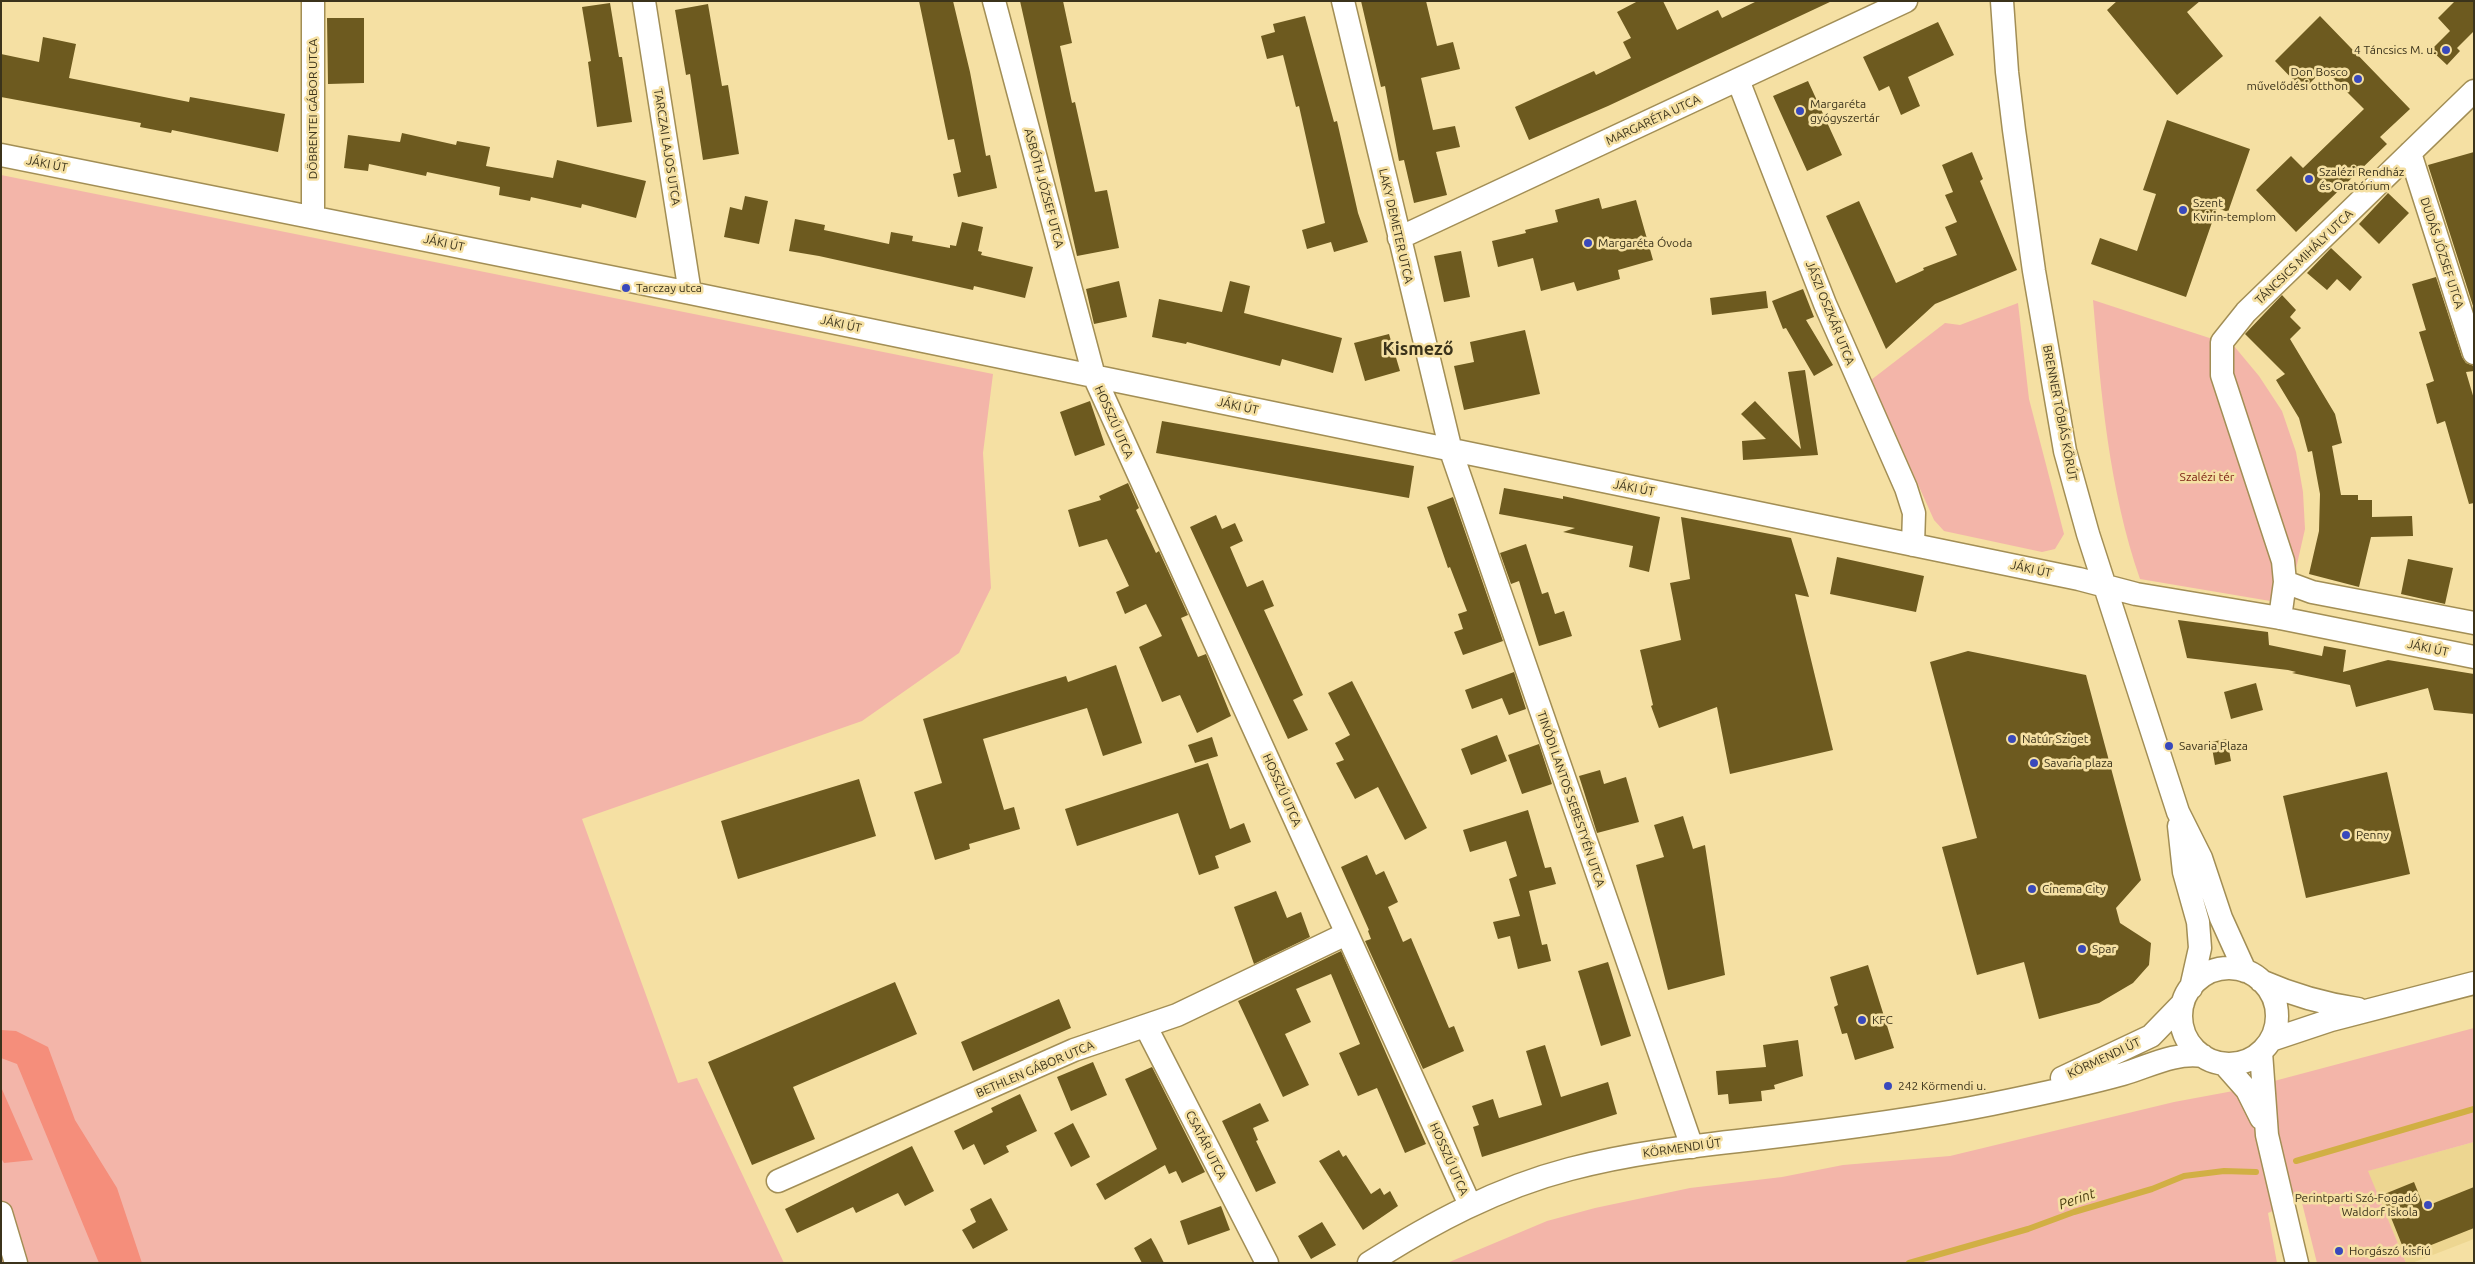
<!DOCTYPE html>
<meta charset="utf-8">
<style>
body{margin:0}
#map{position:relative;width:2475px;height:1264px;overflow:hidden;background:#f5e0a3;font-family:Ubuntu,sans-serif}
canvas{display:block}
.frame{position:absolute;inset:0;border:2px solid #3b331b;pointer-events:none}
</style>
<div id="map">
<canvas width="2475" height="1264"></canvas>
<div class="frame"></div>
</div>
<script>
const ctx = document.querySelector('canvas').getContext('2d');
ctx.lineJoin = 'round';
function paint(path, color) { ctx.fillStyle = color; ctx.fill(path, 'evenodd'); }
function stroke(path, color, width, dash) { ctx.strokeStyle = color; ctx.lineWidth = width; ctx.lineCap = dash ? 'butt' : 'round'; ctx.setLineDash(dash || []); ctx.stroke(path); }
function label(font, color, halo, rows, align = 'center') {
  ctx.font = font + ' Ubuntu,sans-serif'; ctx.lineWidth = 5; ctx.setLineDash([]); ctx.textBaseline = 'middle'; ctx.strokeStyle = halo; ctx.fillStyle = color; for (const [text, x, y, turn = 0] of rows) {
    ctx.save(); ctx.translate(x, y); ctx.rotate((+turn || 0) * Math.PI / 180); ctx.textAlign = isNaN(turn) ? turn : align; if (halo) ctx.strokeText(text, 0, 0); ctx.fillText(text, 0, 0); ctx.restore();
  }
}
const built = new Path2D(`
 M2474 1142V1239L2412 1263H2406L2367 1171Z`);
const green = new Path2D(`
 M1 175 993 374 983 453 991 588 959 653 862 721 582 819 678 1083 697 1078 784 1263H1Z
 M2093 300 2234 346 2259 376 2282 411 2296 452 2303 492 2305 529 2288 604 2140 579C2109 489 2101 394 2093 300Z
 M2018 303 2029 399 2064 534 2055 549 2042 552 1944 531 1934 520 1871 380 1945 323 1960 325Z
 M2474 1028V1142L2368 1171 2406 1263H2317L2301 1199 2268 1213 2277 1263H1447L1547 1221 1595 1208 1690 1188 1782 1177 1843 1165 1950 1156 2174 1102 2244 1089Z`);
const forest = new Path2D(`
 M1 1030 16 1031 48 1047 75 1120 117 1188 142 1263H99L17 1064 1 1058Z
 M1 1087 33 1160 4 1163 1 1158Z`);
const stream = new Path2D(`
 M2296 1161 2474 1109
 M1909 1263 2028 1229 2074 1212 2152 1189 2184 1176 2224 1171 2256 1172`);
const building = new Path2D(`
 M919 1H953L970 72 986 156 990 155 997 188 958 197 953 174 961 172 954 139 948 140Z
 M1020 1H1063L1072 43 1060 46 1072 103 1075 102 1095 192 1107 190 1119 248 1077 256Z
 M1361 1H1426L1437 46 1453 42 1460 69 1421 78 1433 130 1455 126 1460 147 1436 152 1447 195 1414 203 1404 160 1399 161 1385 86 1381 87Z
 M1638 1H1663L1677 30 1718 10 1722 18 1757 1H1832L1608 106 1529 140 1515 107 1594 71 1596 75 1631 58 1623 42 1631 38 1617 12Z
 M2117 1H2200L2187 12 2223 56 2177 95 2107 10Z
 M2455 1H2474V31L2457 48 2460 51 2447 65 2431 50 2450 31 2438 18Z
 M610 3 619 57H622L632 122 597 127 588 62 591 61 582 7Z
 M708 4 722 86 728 85 739 154 703 160 690 74 686 75 675 10Z
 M1305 16 1334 122 1337 121 1358 213 1368 242 1334 252 1331 242 1307 249 1302 230 1325 223 1299 106 1296 107 1283 55 1267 59 1261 36 1275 32 1273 24Z
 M2320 16 2410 109 2380 137 2387 144 2296 232 2256 190 2291 156 2303 168 2364 109 2324 69 2303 90 2275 61Z
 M327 18H364V83L328 84Z
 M1938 22 1954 55 1908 77 1920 106 1901 115 1889 86 1879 91 1863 57Z
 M43 37 76 44 69 78 189 102 190 97 285 114 278 152 172 130 171 133 140 127 141 123 1 97V54L39 62Z
 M1808 81 1842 155 1807 171 1773 96Z
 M2167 120 2250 149 2228 212 2217 208 2186 297 2091 264 2100 238 2137 251 2156 194 2143 190Z
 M402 133 456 145 457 141 490 147 486 166 553 178 557 160 646 181 636 218 582 204 581 208 531 197 530 201 499 195 500 187 427 172 426 176 369 164 368 171 344 168 348 135 400 142Z
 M1972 152 1983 179 1980 181 2017 270 1935 304 1886 349 1826 216 1859 201 1896 283 1924 270 1923 268 1957 255 1945 227 1957 222 1945 195 1953 192 1942 165Z
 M2474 152V309L2428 165Z
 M2388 193 2409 213 2379 244 2359 224Z
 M745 196 768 201 759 244 724 237 730 207 742 210Z
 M1599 198 1602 209 1636 200 1653 260 1618 270 1620 279 1577 291 1574 282 1541 291 1533 258 1498 267 1492 241 1526 233 1525 230 1558 222 1555 210Z
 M795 219 825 225 824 230 889 244 891 232 913 236 912 241 950 248V245L956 246 962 222 983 227 978 251 982 252 981 255 1033 267 1025 298 974 286 973 290 819 256 789 251Z
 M2331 248 2362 277 2350 291 2337 279 2327 290 2307 273Z
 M1461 251 1470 297 1444 302 1434 256Z
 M2436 277 2462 357 2466 363 2474 366V371L2466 372 2474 399V503L2469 504 2445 421 2437 424 2426 384 2434 381 2419 332 2426 330 2412 284Z
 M1119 281 1127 317 1094 324 1086 289Z
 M1230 281 1250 286 1244 313 1342 338 1333 373 1282 359 1280 366 1187 342 1186 344 1152 337 1159 299 1222 312Z
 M1803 289 1814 317 1806 320 1833 365 1814 376 1786 328 1783 329 1772 301Z
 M1766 291 1768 308 1712 315 1710 298Z
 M2282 295 2296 310 2290 317 2301 328 2290 339 2335 414 2342 443 2332 446 2341 495H2358V500H2372V517L2412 516 2413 536 2371 537 2359 587 2309 574 2319 531 2320 494 2312 451 2308 452 2299 418 2276 380 2285 374 2245 334Z
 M1525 330 1540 394 1464 410 1454 366 1474 362 1470 342Z
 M1389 334 1400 371 1365 381 1354 343Z
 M1805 370 1818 455 1743 460 1742 441 1766 439 1741 414 1755 401 1801 449 1788 372Z
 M1090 401 1105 445 1075 456 1060 412Z
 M1162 421 1414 466 1409 498 1156 453Z
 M1128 483 1139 508 1136 510 1156 553 1159 551 1188 615 1181 618 1198 657 1206 654 1231 716 1197 733 1180 695 1162 702 1139 647 1162 636 1146 604 1125 614 1116 592 1129 586 1107 539 1079 547 1068 510 1101 500 1099 496Z
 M1504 488 1563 499V496L1660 517 1649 572 1629 567 1633 546 1563 532 1575 528 1499 514Z
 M1453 497 1503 641 1463 655 1454 632 1463 629 1458 614 1467 611 1450 567 1448 568 1427 507Z
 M1216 515 1222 529 1235 523 1243 541 1230 547 1247 587 1263 580 1274 606 1264 610 1303 695 1293 700 1308 730 1288 739 1190 527Z
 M1681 517 1791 538 1809 597 1795 594 1833 750 1730 774 1717 707 1659 728 1651 706 1653 705 1640 650 1681 640 1670 583 1690 579Z
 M1526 544 1542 594 1548 592 1555 614 1564 611 1572 636 1539 646 1519 581 1511 584 1500 553Z
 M1837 557 1924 576 1916 612 1830 594Z
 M2408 559 2453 568 2445 604 2401 594Z
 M2178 620 2268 632 2269 645 2322 656 2324 646 2346 650 2343 672 2388 660 2474 674V714L2434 710 2428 688 2356 707 2350 685 2292 673 2296 672 2288 670 2187 658Z
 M1968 651 2086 675 2141 880 2116 908 2120 923 2151 943 2149 965 2133 983 2099 1003 2039 1019 2024 962 1977 975 1942 847 1977 838 1930 662Z
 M1116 665 1142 743 1103 756 1087 708 983 739 1004 810 1014 807 1020 829 969 844 970 849 935 860 914 792 942 783 923 719 1066 676 1068 682Z
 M1514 672 1526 709 1509 715 1502 698 1472 709 1465 690Z
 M1352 681 1427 828 1405 840 1378 787 1355 799 1336 763 1344 760 1335 743 1350 735 1328 693Z
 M2256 683 2263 710 2231 719 2224 692Z
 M1497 735 1507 761 1471 775 1461 749Z
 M1212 737 1218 756 1195 763 1188 745Z
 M2227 739 2231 761 2215 765 2211 742Z
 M1539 744 1552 784 1522 794 1508 755Z
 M1208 763 1230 829 1244 823 1251 842 1215 856 1219 868 1199 875 1178 813 1077 846 1065 809Z
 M1600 770 1604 784 1626 777 1639 822 1597 833 1579 776Z
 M2387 772 2410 874 2306 898 2283 796Z
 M859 779 876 836 738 879 721 821Z
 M1528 810 1545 868 1551 867 1556 884 1529 891 1542 945 1547 944 1551 961 1518 969 1510 936 1498 939 1493 922 1520 916 1509 879 1517 876 1506 841 1470 852 1463 830Z
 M1683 816 1693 849 1705 845 1725 975 1668 990 1636 865 1664 857 1654 825Z
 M1367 855 1376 875 1384 871 1398 902 1388 907 1403 942 1411 938 1449 1028 1454 1026 1464 1051 1423 1069 1365 941 1371 939 1368 931 1369 930 1341 867Z
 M1276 891 1287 918 1301 912 1310 937 1254 964 1234 907Z
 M1341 951 1426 1144 1405 1153 1377 1088 1358 1096 1339 1053 1360 1044 1331 974 1296 989 1311 1022 1285 1034 1309 1085 1283 1097 1238 1001Z
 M1608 962 1631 1036 1601 1046 1578 971Z
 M1868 965 1894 1048 1855 1060 1847 1033 1842 1034 1834 1007 1838 1005 1830 977Z
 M895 982 917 1034 793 1087 815 1139 752 1165 708 1062Z
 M1059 999 1071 1028 973 1071 961 1042Z
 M1798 1040 1803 1076 1774 1085 1775 1089 1761 1091 1762 1101 1729 1104 1728 1094 1718 1095 1716 1071 1766 1067 1763 1045Z
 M1545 1045 1561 1097 1608 1082 1617 1114 1482 1157 1473 1127 1479 1125 1472 1106 1493 1099 1499 1118 1542 1105 1526 1051Z
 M1093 1062 1107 1095 1071 1111 1057 1077Z
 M1152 1067 1205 1172 1182 1183 1176 1171 1169 1174 1165 1165 1105 1200 1096 1184 1157 1149 1125 1079Z
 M1020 1094 1037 1131 1006 1146 1009 1152 984 1165 974 1144 963 1150 954 1131 993 1112 991 1108Z
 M1260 1103 1269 1121 1253 1128 1258 1140 1256 1141 1276 1183 1256 1192 1222 1121Z
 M1073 1123 1090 1157 1071 1167 1054 1133Z
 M912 1146 934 1191 905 1206 898 1193 856 1213 853 1207 797 1233 785 1209Z
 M1339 1150 1343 1157 1346 1155 1371 1194 1380 1188 1384 1195 1390 1191 1398 1206 1363 1230 1319 1161Z
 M2414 1182 2424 1207 2474 1187V1228L2406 1255 2382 1195Z
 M991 1198 1008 1230 973 1249 962 1230 976 1222 970 1209Z
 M1221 1206 1230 1230 1188 1245 1180 1221Z
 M1322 1222 1336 1245 1311 1259 1298 1236Z
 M1151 1238 1156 1247 1164 1263H1142L1134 1248Z`);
const minor = new Path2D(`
 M313 1V217
 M644 1 690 293
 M994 1 1094 376 1470 1205
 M1343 1 1451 451 1692 1147
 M2002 1 2007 72 2014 130 2034 271 2065 451 2088 534 2178 812 2201 858 2221 918 2245 971
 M1738 80 1825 304 1906 488 1914 513 1913 545
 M2410 153 2474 353
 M1 155 690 293 2079 579 2136 594 2280 618 2474 657
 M1399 238 1906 1
 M2285 582 2312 592 2474 623
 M2280 618 2285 582 2283 561 2222 375V342L2246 312 2474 91
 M2179 826 2184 872 2198 922 2200 948 2191 988
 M2181 1016a48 48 0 1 1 96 0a48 48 0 1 1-96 0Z
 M2261 981C2293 995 2324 1004 2358 1009
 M1146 1027 1267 1263
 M2271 1040 2331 1020 2474 983
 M2261 1052 2267 1135 2297 1263
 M2224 1064 2247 1090 2261 1118
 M2062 1078 2151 1036 2183 1003
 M778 1181 1074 1050 1177 1015 1346 934
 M1 1213 16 1263
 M1369 1263C1432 1223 1497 1188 1570 1169 1630 1153 1693 1146 1755 1139 1834 1130 1913 1120 1992 1104 2036 1095 2080 1086 2123 1074 2150 1066 2174 1052 2203 1056`);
const markers = [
 [2446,50,5,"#3949bc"],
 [2358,79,5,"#3949bc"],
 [1800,111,5,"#3949bc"],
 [2309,179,5,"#3949bc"],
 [2183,210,5,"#3949bc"],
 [1588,243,5,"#3949bc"],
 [626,288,5,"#3949bc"],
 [2012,739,5,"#3949bc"],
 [2169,746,5,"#3949bc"],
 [2034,763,5,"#3949bc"],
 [2346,835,5,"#3949bc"],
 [2032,889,5,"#3949bc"],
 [2082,949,5,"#3949bc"],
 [1862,1020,5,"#3949bc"],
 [1888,1086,5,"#3949bc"],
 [2428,1205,5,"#3949bc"],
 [2339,1251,5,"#3949bc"]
];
const poiNames = [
 ["4 Táncsics M. u.",2436,50,"right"],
 ["Don Bosco",2348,72,"right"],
 ["művelődési otthon",2348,86,"right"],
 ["Margaréta",1810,104],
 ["gyógyszertár",1810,118],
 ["Szalézi Rendház",2319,172],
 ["és Oratórium",2319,186],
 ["Szent",2193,203],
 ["Kvirin-templom",2193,217],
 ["Margaréta Óvoda",1598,243],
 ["Tarczay utca",636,288],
 ["Natúr Sziget",2022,739],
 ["Savaria Plaza",2179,746],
 ["Savaria plaza",2044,763],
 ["Penny",2356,835],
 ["Cinema City",2042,889],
 ["Spar",2092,949],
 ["KFC",1872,1020],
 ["242 Körmendi u.",1898,1086],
 ["Perintparti Szó-Fogadó",2418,1198,"right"],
 ["Waldorf Iskola",2418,1212,"right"],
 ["Horgászó kisfiú",2349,1251]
];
const streetNames = [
 ["DÖBRENTEI GÁBOR UTCA",313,109,-90],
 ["MARGARÉTA UTCA",1653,120,-25],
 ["TARCZAI LAJOS UTCA",667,147,81],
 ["JÁKI ÚT",47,164,11],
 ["ASBÓTH JÓZSEF UTCA",1044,188,75],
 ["LAKY DEMETER UTCA",1396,226,77],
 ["JÁKI ÚT",444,243,12],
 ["DUDÁS JÓZSEF UTCA",2442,253,72],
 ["TÁNCSICS MIHÁLY UTCA",2304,257,-44],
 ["JÁSZI OSZKÁR UTCA",1830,313,68],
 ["JÁKI ÚT",841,324,12],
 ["JÁKI ÚT",1238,406,12],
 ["BRENNER TÓBIÁS KÖRÚT",2060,413,79],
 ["HOSSZÚ UTCA",1114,422,66],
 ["JÁKI ÚT",1634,488,11],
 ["JÁKI ÚT",2031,569,12],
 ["JÁKI ÚT",2428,648,12],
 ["HOSSZÚ UTCA",1282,790,66],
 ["TINÓDI LANTOS SEBESTYÉN UTCA",1571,799,71],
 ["KÖRMENDI ÚT",2104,1058,-25],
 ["BETHLEN GÁBOR UTCA",1035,1069,-23],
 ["CSATÁR UTCA",1206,1145,63],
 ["KÖRMENDI ÚT",1682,1148,-8],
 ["HOSSZÚ UTCA",1449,1159,66]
];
const parkNames = [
 ["Szalézi tér",2207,477]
];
const waterNames = [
 ["Perint",2077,1199,-19]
];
const districtNames = [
 ["Kismező",1418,349]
];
paint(built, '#edd691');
paint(green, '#f3b5a9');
paint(forest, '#f58e7b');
stroke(stream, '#d1af44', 6);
paint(building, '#6d5a1f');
stroke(minor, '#a28e55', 25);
stroke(minor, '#fff', 22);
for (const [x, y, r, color] of markers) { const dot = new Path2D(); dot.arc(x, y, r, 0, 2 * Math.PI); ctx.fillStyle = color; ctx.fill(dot); stroke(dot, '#f5e0a3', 2); }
label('12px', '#3b331b', '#f5e0a3', poiNames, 'left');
label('12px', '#3b331b', '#f5e0a3', streetNames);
label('12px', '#7b2013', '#f5e0a3', parkNames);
label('italic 14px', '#4b3d10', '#f5e0a3', waterNames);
label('bold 18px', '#3b331b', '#f5e0a3', districtNames);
</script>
